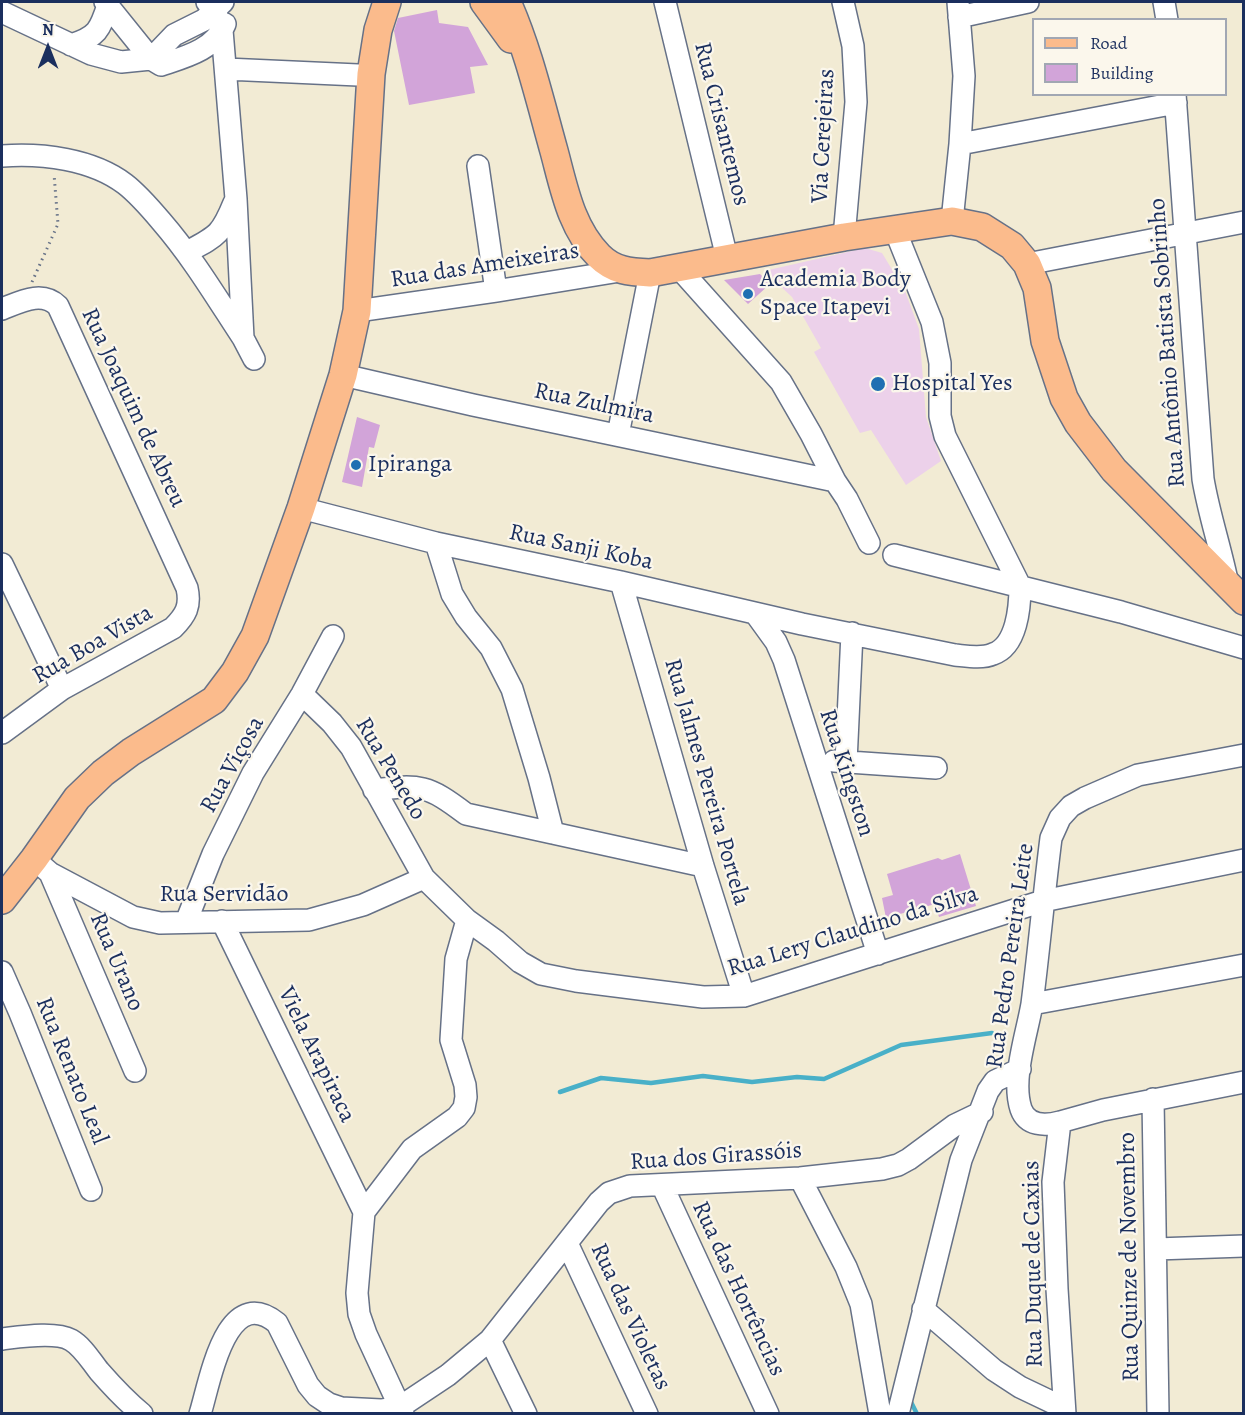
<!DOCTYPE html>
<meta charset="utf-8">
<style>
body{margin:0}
#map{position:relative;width:1245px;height:1415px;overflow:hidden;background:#f2ebd4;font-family:Alegreya,serif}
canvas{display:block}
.frame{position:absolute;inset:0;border:3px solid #1b2f5e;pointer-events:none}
.legend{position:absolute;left:1032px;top:18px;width:195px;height:78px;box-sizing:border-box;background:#fbf7ec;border:2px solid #a1a7b3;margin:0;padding:8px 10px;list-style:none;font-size:18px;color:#1b2f5e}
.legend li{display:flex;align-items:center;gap:12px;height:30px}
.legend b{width:30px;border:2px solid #a1a7b3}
.north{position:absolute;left:18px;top:18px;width:60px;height:60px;-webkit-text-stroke:4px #fbf7ec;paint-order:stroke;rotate:0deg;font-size:16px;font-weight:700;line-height:24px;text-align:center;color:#1b2f5e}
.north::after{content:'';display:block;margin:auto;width:21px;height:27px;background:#1b2f5e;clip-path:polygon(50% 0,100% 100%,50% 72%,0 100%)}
</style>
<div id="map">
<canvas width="1245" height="1415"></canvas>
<div class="frame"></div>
<ul class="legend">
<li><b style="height:8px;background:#fbbb8c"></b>Road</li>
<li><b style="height:16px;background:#d2a4d9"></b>Building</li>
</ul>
<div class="north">N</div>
</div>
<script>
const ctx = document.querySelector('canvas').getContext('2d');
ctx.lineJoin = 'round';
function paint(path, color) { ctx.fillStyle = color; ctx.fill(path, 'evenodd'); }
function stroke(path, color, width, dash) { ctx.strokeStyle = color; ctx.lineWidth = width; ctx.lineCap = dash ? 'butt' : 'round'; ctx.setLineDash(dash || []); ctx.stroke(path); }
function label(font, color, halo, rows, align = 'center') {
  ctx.font = font + ' Alegreya,serif'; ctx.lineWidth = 4.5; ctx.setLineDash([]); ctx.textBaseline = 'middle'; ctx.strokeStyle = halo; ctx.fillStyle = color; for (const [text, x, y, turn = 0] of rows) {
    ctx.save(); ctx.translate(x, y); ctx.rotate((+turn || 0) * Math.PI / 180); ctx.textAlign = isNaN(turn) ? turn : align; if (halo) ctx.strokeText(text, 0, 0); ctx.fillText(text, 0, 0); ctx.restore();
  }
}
const built = new Path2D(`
 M865 248 882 253 905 291 919 329 926 417 941 461 906 485 871 430 860 433 814 352 821 348 792 297 764 271Z`);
const stream = new Path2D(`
 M560 1092 601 1078 651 1083 703 1076 752 1082 797 1077 824 1079 901 1045 992 1033
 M910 1400 917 1414`);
const building = new Path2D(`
 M437 10 439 23 468 27 488 65 470 67 475 93 409 105 394 31 398 18Z
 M760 274 770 284 748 304 724 280Z
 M357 417 380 425 374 448 369 447 362 487 342 482Z
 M960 854 976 906 939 917 935 904 886 918 882 898 893 895 887 874 938 858 942 860Z`);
const path = new Path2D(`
 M32 282 58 224 54 174`);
const minor = new Path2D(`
 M105 2 151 59 161 65C185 57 214 50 225 24
 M207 2 215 10 222 30 236 199 243 338 254 359
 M665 2 727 258
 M843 2 853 46 856 102 844 237
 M1164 2 1167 20
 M2 12 91 54 121 62 151 59 174 35 204 20 223 2
 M959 17 1028 2
 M71 45C97 37 100 30 108 5
 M226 69 358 75
 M1175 94 1203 479C1209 515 1221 549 1228 585
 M960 144 1176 103
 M2 156C42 153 92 159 125 184 138 194 150 208 161 221 193 258 216 297 243 338
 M478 166 496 291
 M952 221 960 144 964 76 958 2
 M187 252C217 236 221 235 234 203
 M1027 264 1244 222
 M679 268 781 382 811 434 835 481 847 499 869 543
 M2 309C20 302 42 290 58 306L187 588C191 606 186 615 173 628L62 689 2 733
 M357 311 496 291 620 271
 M343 375 473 405 835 481
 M618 435 650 273
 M301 508 436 543 621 582 802 624 955 655C966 656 982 659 993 654 1017 646 1020 607 1020 586L945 436 940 416V363L932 322 895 230
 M436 543 452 594 466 617 491 648 512 689 539 778 553 833
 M894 555 1121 612 1244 648
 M2 564 62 689
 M621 582 703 866 744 996
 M755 613 776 642 784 660 878 954
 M302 694 332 723 351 747 424 878 467 920 496 941 520 962 541 974 576 981 703 997 744 996 1043 901 1244 860
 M834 761 936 768
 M846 762 852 633
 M374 790C420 784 428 785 466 814L703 866
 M34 859 50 873 133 917 160 923 309 920 363 905 424 878
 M50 873 135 1071
 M222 921 364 1212
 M186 922 213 854 253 773 302 694 333 636
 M2 972 20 1013 91 1190
 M1032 1004 1244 965
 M1153 1099 1158 1414
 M1060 1122C1045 1126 1027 1126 1021 1109 1011 1079 1027 1034 1032 1004 1039 949 1044 893 1051 838L1060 818 1071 806 1085 798 1138 775 1244 755
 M800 1178 846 1267 861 1304 880 1414
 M662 1185 768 1414
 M567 1243 647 1414
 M1156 1249 1244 1246
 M923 1309 994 1370 1020 1387 1064 1408
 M2 1339C19 1337 55 1331 71 1340 83 1347 91 1361 99 1371 113 1387 126 1401 142 1414
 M490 1340 526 1414
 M200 1414C210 1382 226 1282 277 1323L308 1385 317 1396 329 1404 341 1408 381 1410 400 1407 448 1375 490 1340 599 1202 609 1193 630 1186 800 1178 882 1169 898 1165 909 1159 955 1125 982 1112
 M403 1414 366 1334 359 1314 357 1293 364 1212 412 1149 457 1117 464 1108 466 1097 465 1085 451 1040 456 959 467 920
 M898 1414 961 1160 988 1091 995 1081 1020 1069
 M1065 1414 1057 1289 1053 1182 1060 1122 1103 1110 1244 1082`);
const major = new Path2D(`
 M484 2 511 39
 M507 2C528 49 540 101 554 151 564 188 571 228 599 256 614 271 630 272 650 273L844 237 952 221 982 227 1012 246 1027 264 1037 288 1045 341 1064 398 1078 423 1114 470 1244 601
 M2 900 34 859 77 798 103 773 131 752 214 700 235 672 255 636 301 508 343 375 357 311 371 74 378 30 387 2`);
const markers = [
 [748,294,6,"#1f6fb2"],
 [878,384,8,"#1f6fb2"],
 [356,465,6,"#1f6fb2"]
];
const streetNames = [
 ["Rua Crisantemos",721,124,76],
 ["Via Cerejeiras",824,136,-87],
 ["Rua das Ameixeiras",485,266,-9],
 ["Rua Antônio Batista Sobrinho",1168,343,-94],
 ["Rua Zulmira",594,404,12],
 ["Rua Joaquim de Abreu",133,408,65],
 ["Rua Sanji Koba",581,548,12],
 ["Rua Boa Vista",93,645,-30],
 ["Rua Viçosa",233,765,-61],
 ["Rua Penedo",390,769,59],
 ["Rua Kingston",846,773,72],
 ["Rua Jalmes Pereira Portela",706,782,74],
 ["Rua Servidão",224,895],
 ["Rua Lery Claudino da Silva",853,932,-17],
 ["Rua Pedro Pereira Leite",1011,956,-82],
 ["Rua Urano",116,962,67],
 ["Viela Arapiraca",316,1055,64],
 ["Rua Renato Leal",71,1071,68],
 ["Rua dos Girassóis",716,1157,-4],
 ["Rua Quinze de Novembro",1130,1257,-91],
 ["Rua Duque de Caxias",1034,1264,-91],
 ["Rua das Hortências",738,1289,65],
 ["Rua das Violetas",630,1317,65]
];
const poiNames = [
 ["Academia Body",760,280],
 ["Space Itapevi",760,308],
 ["Hospital Yes",892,384],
 ["Ipiranga",368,465]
];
paint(built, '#ecd1ea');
stroke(stream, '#49b0c8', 4.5);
paint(building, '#d2a4d9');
stroke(minor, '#667187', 24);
stroke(major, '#667187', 30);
stroke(path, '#667187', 3, [1.5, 4.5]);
stroke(minor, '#fff', 21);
stroke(major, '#fbbb8c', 27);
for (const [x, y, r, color] of markers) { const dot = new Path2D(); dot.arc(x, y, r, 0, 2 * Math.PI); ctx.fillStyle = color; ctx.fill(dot); stroke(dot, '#fbf7ec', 2); }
label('24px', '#1b2f5e', '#fbf7ec', streetNames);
label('24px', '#1b2f5e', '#fbf7ec', poiNames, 'left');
</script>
